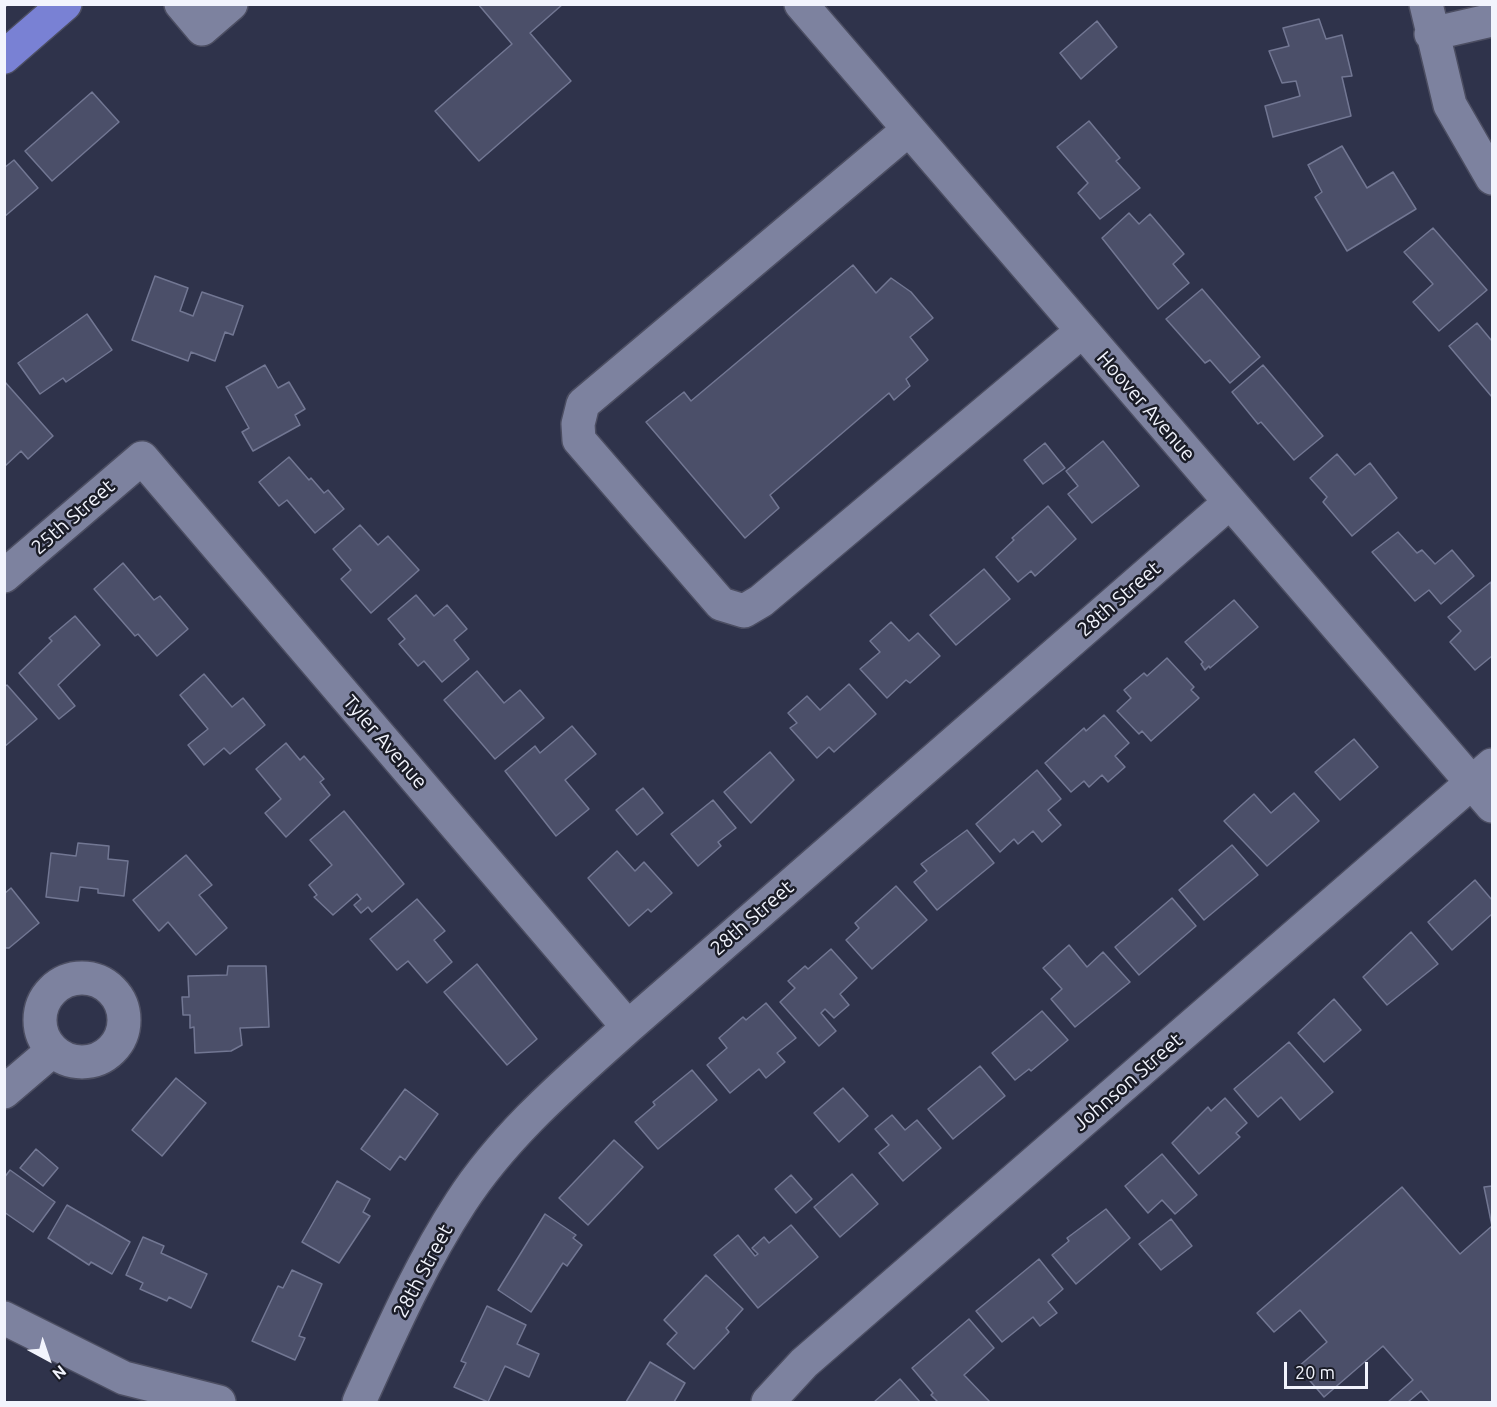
<!DOCTYPE html>
<style>
body{margin:0}
#map{position:relative;width:1497px;height:1407px;overflow:hidden;background:#2f334b;font-family:Ubuntu,sans-serif}
canvas{display:block}
.frame{position:absolute;inset:0;border:6px solid #f2f4fd;pointer-events:none}
.north{position:absolute;left:18px;top:1329px;width:60px;height:60px;-webkit-text-stroke:4px #1a1c27;paint-order:stroke;rotate:140deg;font-size:16px;font-weight:700;line-height:24px;text-align:center;color:#f2f4fd}
.north::after{content:'';display:block;margin:auto;width:21px;height:27px;background:#f2f4fd;clip-path:polygon(50% 0,100% 100%,50% 72%,0 100%)}
.scale{position:absolute;left:1284px;top:1362px;width:84px;height:27px;box-sizing:border-box;border:3px solid #f2f4fd;border-top:0;padding-left:8px;font-size:18px;line-height:21px;white-space:nowrap;color:#f2f4fd;-webkit-text-stroke:4px #1a1c27;paint-order:stroke}
</style>
<div id="map">
<canvas width="1497" height="1407"></canvas>
<div class="frame"></div>
<div class="north">N</div>
<div class="scale">20 m</div>
</div>
<script>
const ctx = document.querySelector('canvas').getContext('2d');
ctx.lineJoin = 'round';
function paint(path, color) { ctx.fillStyle = color; ctx.fill(path, 'evenodd'); }
function stroke(path, color, width, dash) { ctx.strokeStyle = color; ctx.lineWidth = width; ctx.lineCap = dash ? 'butt' : 'round'; ctx.setLineDash(dash || []); ctx.stroke(path); }
function label(font, color, halo, rows, align = 'center') {
  ctx.font = font + ' Ubuntu,sans-serif'; ctx.lineWidth = 5; ctx.setLineDash([]); ctx.textBaseline = 'middle'; ctx.strokeStyle = halo; ctx.fillStyle = color; for (const [text, x, y, turn = 0] of rows) {
    ctx.save(); ctx.translate(x, y); ctx.rotate((+turn || 0) * Math.PI / 180); ctx.textAlign = isNaN(turn) ? turn : align; if (halo) ctx.strokeText(text, 0, 0); ctx.fillText(text, 0, 0); ctx.restore();
  }
}
const building = new Path2D(`
 M478 4H563L530 33 571 81 479 161 435 111 512 44Z
 M1319 19 1326 39 1342 35 1352 76 1342 77 1351 116 1273 137 1265 106 1300 96 1296 81 1282 83 1269 51 1289 46 1283 28Z
 M1097 21 1117 47 1081 79 1060 53Z
 M92 92 119 122 52 181 25 151Z
 M1089 121 1120 158 1116 161 1140 188 1100 219 1078 193 1088 183 1057 147Z
 M1342 146 1367 188 1393 172 1416 209 1347 251 1315 197 1322 192 1308 165Z
 M14 160 38 188 4 217V168Z
 M1129 213 1139 224 1150 214 1184 254 1173 264 1189 283 1158 309 1102 238Z
 M1433 228 1487 290 1439 331 1413 302 1433 284 1404 252Z
 M853 265 876 293 891 278 911 292 933 318 910 337 928 360 906 379 910 386 894 400 889 393 770 495 779 508 745 538 646 422 684 392 691 401Z
 M155 276 188 288 180 311 193 316 202 292 243 306 233 335 225 332 215 361 191 352 188 361 132 340Z
 M1202 289 1260 357 1230 383 1210 360 1205 363 1166 319Z
 M87 314 112 350 66 382 63 378 40 394 18 363Z
 M1477 323 1492 341V397L1449 346Z
 M265 365 278 388 289 382 305 409 295 415 300 425 253 451 242 432 249 428 226 387Z
 M1263 365 1323 436 1294 460 1261 422 1258 424 1232 392Z
 M5 382 53 436 28 459 21 451 4 467Z
 M1103 441 1139 486 1092 523 1068 494 1078 486 1066 471Z
 M1045 443 1065 468 1043 484 1024 460Z
 M1337 454 1355 475 1370 463 1397 498 1352 536 1323 502 1327 497 1310 478Z
 M289 457 309 480 311 478 324 493 328 490 344 509 315 533 287 500 279 506 259 482Z
 M1048 506 1076 539 1035 576 1031 571 1018 582 996 557 1014 540 1012 538Z
 M360 525 378 545 388 536 419 570 371 613 341 579 351 570 333 549Z
 M1398 532 1417 553 1422 550 1435 564 1452 550 1474 576 1441 604 1429 590 1415 601 1372 552Z
 M123 563 154 600 160 596 188 629 157 656 138 634 135 636 94 589Z
 M984 569 1010 599 956 645 930 615Z
 M1491 582 1492 656 1475 670 1450 642 1461 631 1448 617Z
 M416 595 434 616 447 605 467 629 454 640 469 659 442 682 424 661 418 666 399 644 405 639 388 619Z
 M1234 600 1258 627 1210 668 1209 666 1205 670 1201 664 1203 662 1185 642Z
 M75 616 100 645 58 685 75 706 59 719 19 673 52 641 49 638Z
 M891 622 909 641 918 633 940 656 910 683 906 680 887 698 860 669 880 652 870 641Z
 M1167 658 1194 687 1191 690 1199 698 1151 741 1142 731 1139 734 1117 711 1131 698 1124 690 1144 673 1147 676Z
 M477 671 504 703 520 690 544 718 495 759 444 700Z
 M204 674 232 707 243 698 265 725 230 754 224 748 204 765 188 745 208 729 180 695Z
 M849 684 876 714 834 752 829 747 817 758 790 728 797 723 788 713 807 696 820 710Z
 M7 685 37 719 4 747V687Z
 M1104 715 1129 743 1115 756 1125 767 1108 782 1102 775 1089 787 1084 781 1071 792 1045 763 1084 728 1086 731Z
 M572 726 596 754 565 780 589 809 556 836 505 771 535 746 540 753Z
 M1354 739 1378 767 1340 800 1315 772Z
 M286 743 300 760 304 756 324 779 320 782 330 795 286 837 265 813 281 799 256 769Z
 M770 752 794 780 751 823 724 792Z
 M1037 770 1061 799 1048 810 1061 825 1042 842 1033 831 1018 844 1014 839 1000 852 976 824Z
 M643 788 663 813 637 835 616 810Z
 M1294 793 1319 821 1267 866 1224 821 1254 794 1271 813Z
 M713 800 736 828 718 842 721 846 698 866 671 834Z
 M344 811 404 884 372 912 368 907 361 913 354 905 361 899 357 894 333 915 314 897 317 895 309 885 332 865 310 840Z
 M967 830 994 863 937 910 914 882 927 871 921 864Z
 M78 843 109 846 108 859 128 861 124 896 98 893V889L80 887 78 901 46 897 51 853 76 856Z
 M1232 845 1258 875 1204 920 1179 890Z
 M617 851 635 871 644 862 672 893 651 912 648 909 629 926 588 878Z
 M186 855 212 885 199 895 227 928 196 955 168 922 159 931 133 900Z
 M1475 880 1492 900V914L1452 950 1428 922Z
 M896 886 927 920 872 969 846 940 859 928 855 923Z
 M11 888 39 923 9 948H4V894Z
 M1172 898 1196 926 1139 975 1115 947Z
 M417 899 445 931 434 940 452 962 427 983 408 961 397 970 370 939Z
 M1411 932 1438 964 1387 1005 1363 977Z
 M1069 945 1087 967 1103 952 1130 982 1075 1027 1051 999 1062 989 1043 968Z
 M831 949 857 978 840 994 849 1005 834 1018 825 1009 821 1013 836 1031 819 1046 780 1002 795 988 788 981 805 966 808 969Z
 M477 964 537 1039 507 1065 444 992Z
 M228 966H266L269 1027 240 1028 242 1045 231 1051 195 1053 194 1027 190 1028V1015H183L182 997H189L188 976 227 975Z
 M1334 999 1361 1030 1324 1062 1298 1033Z
 M766 1003 796 1038 777 1053 785 1062 766 1078 759 1069 730 1093 707 1065 727 1048 719 1038 743 1017 746 1020Z
 M1042 1011 1068 1040 1031 1071 1029 1069 1015 1080 992 1053Z
 M1289 1042 1333 1092 1300 1120 1281 1097 1258 1117 1234 1089Z
 M980 1066 1005 1096 953 1139 928 1109Z
 M692 1070 717 1100 658 1149 635 1122 655 1105 653 1102Z
 M176 1078 206 1103 162 1156 132 1130Z
 M843 1088 868 1116 839 1142 814 1113Z
 M405 1089 438 1114 405 1160 400 1156 390 1170 361 1149Z
 M1225 1098 1247 1123 1236 1133 1240 1137 1199 1174 1172 1143 1208 1107 1211 1111Z
 M892 1115 905 1130 917 1120 941 1148 903 1181 879 1153 889 1145 875 1129Z
 M614 1140 643 1167 588 1225 559 1198Z
 M36 1149 58 1168 43 1186 20 1168Z
 M1162 1154 1197 1195 1175 1214 1162 1200 1148 1213 1125 1186Z
 M10 1170 55 1202 33 1232 4 1212V1178Z
 M852 1174 878 1204 840 1237 814 1207Z
 M791 1175 812 1199 796 1213 775 1189Z
 M337 1181 370 1199 363 1212 370 1216 339 1263 302 1242Z
 M1492 1186V1402H1430L1421 1391 1408 1402H1388L1413 1380 1383 1346 1324 1397 1298 1367 1327 1342 1300 1310 1274 1332 1257 1313 1402 1187 1460 1254 1492 1226 1484 1187Z
 M67 1205 130 1242 112 1274 91 1262 89 1265 48 1238Z
 M1106 1209 1130 1238 1076 1284 1052 1255 1069 1241 1067 1238Z
 M545 1214 576 1235 573 1238 582 1245 567 1266 563 1263 531 1312 498 1290Z
 M1171 1219 1192 1246 1161 1270 1139 1244Z
 M791 1225 818 1257 758 1308 714 1255 738 1235 755 1256 758 1254 752 1248 764 1237 769 1243Z
 M143 1237 164 1246 161 1253 207 1274 191 1308 169 1297 167 1301 140 1289 143 1283 126 1275Z
 M1039 1259 1063 1289 1048 1302 1057 1313 1040 1326 1033 1317 1002 1342 976 1311Z
 M292 1270 322 1284 299 1336 305 1338 295 1360 252 1341 278 1286 283 1288Z
 M706 1275 743 1309 726 1328 729 1332 694 1369 667 1344 677 1333 664 1320Z
 M487 1306 526 1325 517 1344 539 1354 529 1377 505 1366 488 1402 454 1387 466 1363 461 1361Z
 M969 1319 994 1348 964 1375 990 1402H938L931 1395 933 1393 912 1368Z
 M650 1362 685 1383 674 1402H626Z
 M900 1379 920 1402H874Z`);
const path = new Path2D(`
 M4 6 6 4`);
const minor = new Path2D(`
 M181 4 202 29 231 4
 M801 4 1492 806
 M1426 4 1450 105 1492 178
 M1431 34 1492 20
 M908 130 583 404 578 424 579 440 721 604 744 611 761 601 1081 332
 M4 576 142 458 628 1027
 M40 1020a42 42 0 1 1 84 0a42 42 0 1 1-84 0Z
 M4 1092 52 1051
 M4 1318 124 1378 219 1402
 M359 1402C390 1334 420 1265 461 1202 505 1134 568 1081 628 1027L1229 503
 M768 1402 804 1363 1492 765`);
const major = new Path2D(`
 M4 57 65 4`);
const streetNames = [
 ["Hoover Avenue",1146,406,49],
 ["25th Street",73,517,-41],
 ["28th Street",1119,599,-41],
 ["Tyler Avenue",385,742,49],
 ["28th Street",752,918,-41],
 ["Johnson Street",1128,1082,-41],
 ["28th Street",423,1271,-62]
];
paint(building, '#4b4f69');
stroke(building, '#727793', 1.5);
stroke(minor, '#4c4e62', 36);
stroke(major, '#4c4e62', 36);
stroke(path, '#9799a9', 4, [3, 3]);
stroke(minor, '#7d829f', 33);
stroke(major, '#7981d4', 33);
label('20px', '#f2f4fd', '#1a1c27', streetNames);
</script>
